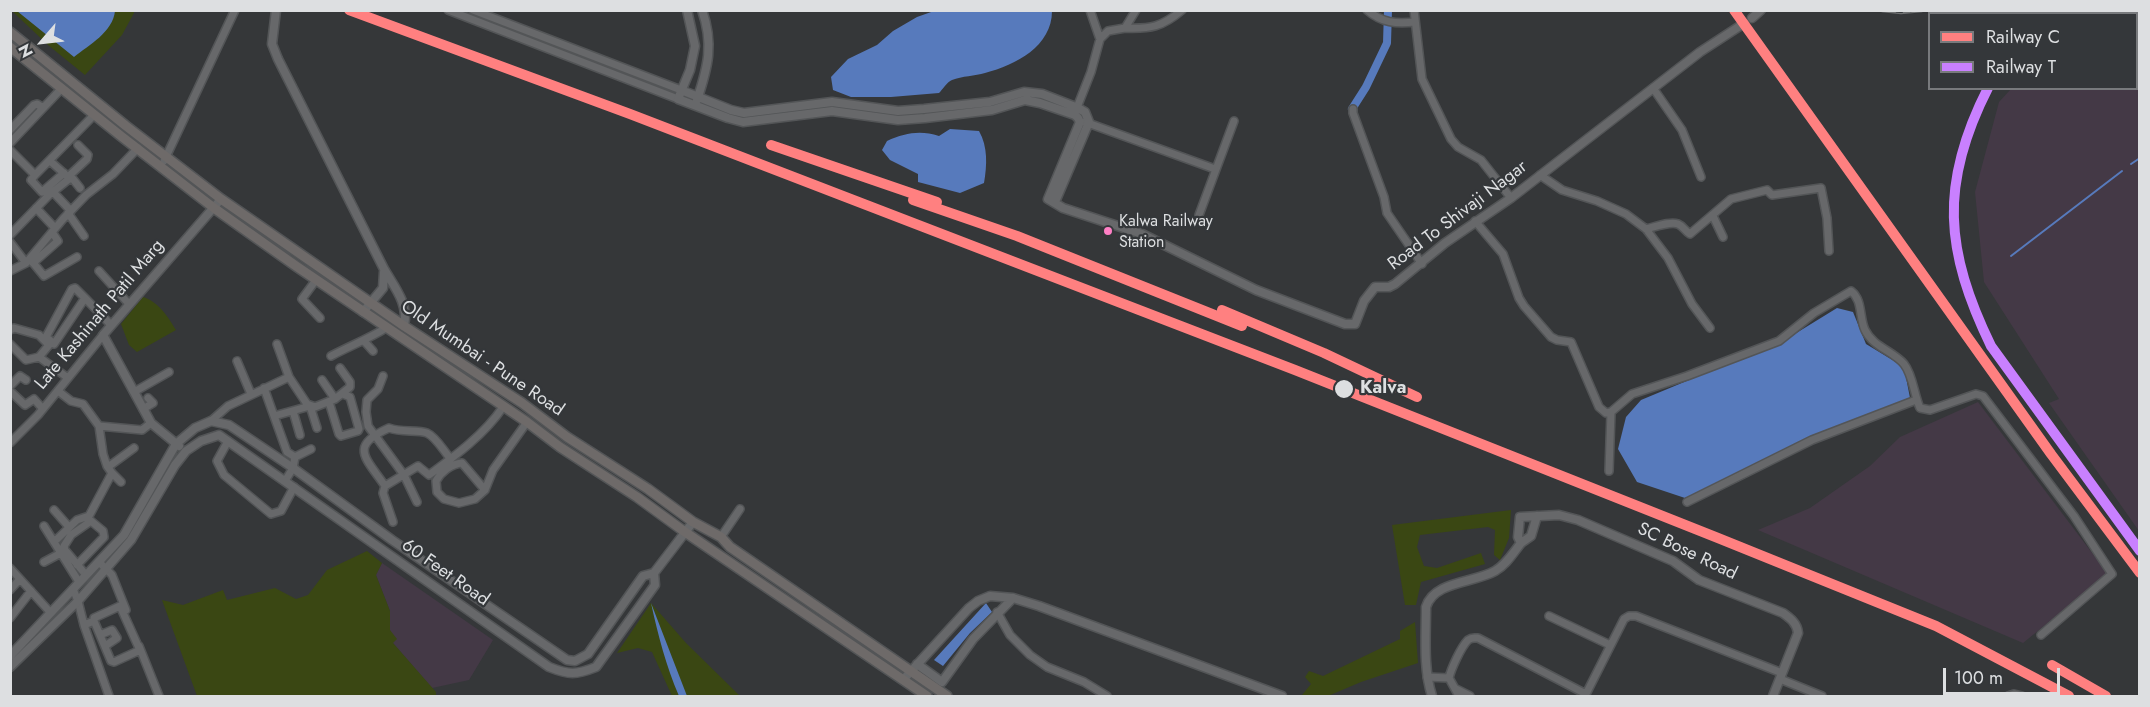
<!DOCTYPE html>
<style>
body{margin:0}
#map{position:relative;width:2150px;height:707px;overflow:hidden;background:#353739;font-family:Jost,sans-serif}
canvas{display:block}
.frame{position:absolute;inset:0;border:12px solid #dddfe1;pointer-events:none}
.legend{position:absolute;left:1928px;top:12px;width:210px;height:78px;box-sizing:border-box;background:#34373a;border:2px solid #787a7d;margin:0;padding:8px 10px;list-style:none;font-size:18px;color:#dddfe1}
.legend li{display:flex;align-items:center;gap:12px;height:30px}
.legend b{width:30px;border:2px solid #787a7d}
.north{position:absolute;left:12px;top:12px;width:60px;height:60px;-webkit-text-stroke:4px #34373a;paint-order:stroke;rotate:242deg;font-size:16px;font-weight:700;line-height:24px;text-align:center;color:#dddfe1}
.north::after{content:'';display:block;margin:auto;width:21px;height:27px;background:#dddfe1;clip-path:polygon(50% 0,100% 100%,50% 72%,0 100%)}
.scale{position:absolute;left:1943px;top:668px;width:117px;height:27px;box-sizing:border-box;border:3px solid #dddfe1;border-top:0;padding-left:8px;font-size:18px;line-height:21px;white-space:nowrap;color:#dddfe1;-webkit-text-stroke:4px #34373a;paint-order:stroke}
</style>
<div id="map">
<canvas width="2150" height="707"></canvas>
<div class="frame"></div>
<ul class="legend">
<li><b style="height:8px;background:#ff8080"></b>Railway C</li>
<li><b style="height:8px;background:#c980ff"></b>Railway T</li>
</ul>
<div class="north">N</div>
<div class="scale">100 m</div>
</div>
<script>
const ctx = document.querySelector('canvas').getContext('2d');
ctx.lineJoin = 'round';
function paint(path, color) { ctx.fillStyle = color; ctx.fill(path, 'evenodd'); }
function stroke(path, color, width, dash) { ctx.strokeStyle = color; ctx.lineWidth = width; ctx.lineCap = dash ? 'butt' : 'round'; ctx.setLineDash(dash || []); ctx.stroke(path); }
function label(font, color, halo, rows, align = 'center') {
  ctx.font = font + ' Jost,sans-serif'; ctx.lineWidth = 4.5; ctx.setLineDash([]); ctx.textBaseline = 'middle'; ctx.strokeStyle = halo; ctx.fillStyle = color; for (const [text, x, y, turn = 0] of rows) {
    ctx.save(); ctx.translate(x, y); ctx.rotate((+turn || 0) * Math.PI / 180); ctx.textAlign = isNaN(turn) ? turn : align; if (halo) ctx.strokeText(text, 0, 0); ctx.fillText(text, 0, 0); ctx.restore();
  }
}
const industrial = new Path2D(`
 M2089 11H2139V60L2137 59 2136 14 2084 13Z
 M2137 76 2140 77 2139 531 2049 403 2059 399 1984 282 1975 192 1999 102 2011 89 2136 88Z
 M1978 402 2108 574 2023 643 1758 530 1810 508 1870 466 1900 437Z
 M382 563 493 640 469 680 432 688 393 643 390 630V611L376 575Z`);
const green = new Path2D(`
 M11 10H134V13L122 35 85 75 48 45Z
 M143 297C159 302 168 317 176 330L137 352 129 345 121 324Z
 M1511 510 1509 538 1500 560 1494 555 1495 530 1488 527 1420 535 1417 547 1424 566 1437 568 1481 553 1485 564 1421 582 1416 605H1405L1392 525Z
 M367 551 382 563 376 575 390 611V630L397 639 393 643 436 692V696H197L162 600 183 605 223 590 227 600 275 588 296 599 308 595 327 570Z
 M651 603 686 643 740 696H672L652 652 638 648 617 653Z
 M1415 622 1418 663 1361 682 1328 696 1302 695 1311 684 1305 677 1309 671 1323 676 1400 639V631Z`);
const water = new Path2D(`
 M17 11H115C113 32 89 45 74 57Z
 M934 11H1052C1052 46 1016 65 985 73 975 76 962 76 952 80 947 82 943 89 939 93L891 97H851L833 90 831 77 848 59 877 45 893 31 917 17Z
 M950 129 979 131C988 147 987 165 984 183L960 193 918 182V174L890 160 882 150 887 141C905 133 920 130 939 136Z
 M1837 308 1853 312 1866 344 1904 367 1910 398 1685 498 1637 482 1618 449 1626 417 1641 400 1785 340Z
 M651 603 687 696H679C666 666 658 635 651 603Z
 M986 603 992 612 970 633 943 666 934 660Z`);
const stream = new Path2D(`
 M2131 164 2140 158
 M2011 256 2122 171`);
const canal = new Path2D(`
 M1352 109 1366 87 1387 43 1388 10`);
const minor = new Path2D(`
 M448 10 678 99
 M473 10 681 90
 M1367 10C1382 23 1396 24 1415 22
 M1414 10 1422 79 1451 139 1458 147 1481 160 1511 198
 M1125 28C1151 29 1162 27 1182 10
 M1100 39 1108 31 1125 28 1136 10
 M2136 68 2140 69
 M1653 88 1682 130 1701 177
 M1353 109V113L1384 197 1387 213 1422 264
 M1076 110 1091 72 1100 39 1090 10
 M1085 122 1215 169
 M10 130 34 105 37 104 43 108
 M10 143 62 88
 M10 150 35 175 94 115
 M50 161 67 176 70 175 87 159 88 155 78 145
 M164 161 235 10
 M35 175 31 180 42 192 64 173
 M1540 175 1562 190 1597 201 1626 214 1646 229 1668 258 1692 304 1710 328
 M53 192 71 211
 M36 208 55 228
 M68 213 84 236
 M1199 215 1234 121
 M1713 216 1723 237
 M1475 221 1503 254 1519 298 1524 306 1551 337 1557 340 1571 342 1599 407 1606 413 1611 412 1632 394 1687 376 1779 341 1814 313 1851 291C1863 300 1859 318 1865 330 1873 347 1893 351 1904 364 1913 375 1914 395 1920 408L1930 410 1976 394 1983 396 2074 516 2112 574 2041 635
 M1646 229C1655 227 1670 221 1678 224 1683 226 1685 231 1690 234L1731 199 1767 190 1772 195 1821 188 1827 218 1829 251
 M10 235 49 195 69 179H73L80 188
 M10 242 26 263
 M30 259 44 276 77 257
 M33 263 58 241 52 232
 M10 271 26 263 63 219 86 195 113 174 138 148
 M99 271 129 304
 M316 280 302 299 320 318
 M75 288 85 298 54 344 46 337 72 289Z
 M85 298 111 325
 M10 330 14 328 39 335 49 345 39 357 26 360 10 344
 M364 341 373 351
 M331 356C350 346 368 339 386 328
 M39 357 68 378
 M237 361 251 394
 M383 376 378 389 367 400 366 412 368 426 404 475 417 502
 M289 377 307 404 315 407 335 399 350 387V382L340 368
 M322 380 335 399
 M10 386 20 376 26 380
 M264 388 274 416 310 406 317 428
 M10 391 25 405 34 399 43 409
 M134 392 169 372
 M329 402 339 434 341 436 358 431 359 429 350 397 343 394
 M143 409 153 403 148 398
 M293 411 300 435
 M274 416 287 452 295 457
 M211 421 228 406 289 377 277 344
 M99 426 142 430 151 423
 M228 441 217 461 224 475 271 514 281 511 294 487
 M10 443 38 415 103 335
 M108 467 134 448
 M1609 471 1611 412
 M112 473 121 482
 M285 481 293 468 295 457 311 449
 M385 486 418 466 429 475C455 456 485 434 503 407
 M485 490 462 463C451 464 441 472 436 481L437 492 444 499 459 503 475 499 485 490 493 470 527 422
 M1687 502 1812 440 1916 400
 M54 510 69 527
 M393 522 383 493 385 486C366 458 348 446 389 428 401 433 418 429 427 433 436 437 443 450 450 458
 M44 526 79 582
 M721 537 740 509
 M54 542 77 520 89 516 112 473 107 466 103 454 99 426 83 404 71 401 58 391
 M44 562 61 553
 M99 562 112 575 126 610
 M77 565 104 537 103 531 91 521 71 535 64 546 65 550 86 575
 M10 568 50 612
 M73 589 78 601 84 625 109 696
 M10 590 19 580
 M997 612 1010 635 1030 655 1047 667 1084 682 1107 696
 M1549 616 1610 645
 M10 618 31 591
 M84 625 94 621V618L120 606 139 648 138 651 114 662 111 661 94 621
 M100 635 112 630 117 638 105 646
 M139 646 159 696
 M1427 677 1449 678
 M1780 679 1822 696
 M1456 689 1470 696
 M1459 696 1449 678C1451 669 1461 647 1468 640 1472 637 1473 638 1478 638L1586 694 1624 619 1629 616H1636L1782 673
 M2008 696 2014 694 2022 696`);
const tertiary = new Path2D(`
 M276 10 272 44 278 59 384 269C395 288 409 304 404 326
 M687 10 695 46 690 70 678 99 728 118 743 122 832 111 898 120 925 118 992 110 1025 100 1040 103 1075 115 1078 118 1080 122 1048 199 1063 208 1142 234 1256 290 1345 324H1355L1364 301 1375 287H1389L1395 284 1445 243 1511 198 1700 52 1743 24
 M1752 18 1761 10
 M681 90 731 110 744 113 832 102 898 111 924 109 990 102 1024 92 1042 94 1078 108 1085 112 1089 122 1055 202
 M697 100C708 67 714 44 702 10
 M363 312 383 288 384 272
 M179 446 151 423 103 335 221 199
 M1521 543 1531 536 1537 516
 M10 656 124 535 176 444 195 428 211 421 229 425 293 468 392 540 567 660 575 661 588 654 643 576 654 573 693 522
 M917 664 942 682 973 639 1013 598
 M10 667 78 601 131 540 175 465 186 451 201 441 219 435 549 667C569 675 576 675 596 667L655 585 654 573
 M903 680 969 608 978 601 990 596 1013 598 1039 606 1282 696
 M1432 696C1423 668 1426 637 1426 607 1434 581 1474 583 1495 571 1506 565 1513 553 1521 543L1518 537 1520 517 1559 515 1578 520 1673 561 1699 580 1783 613C1790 618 1797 623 1798 633L1773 696`);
const secondary = new Path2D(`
 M10 32 126 126 221 199 404 326 522 403 567 437 648 489 693 522 721 537 730 547 947 696
 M10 47 121 136 214 208 296 266 527 422 560 447 637 497 685 532 927 696`);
const rail = new Path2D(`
 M1882 10 1901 12 1922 10`);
const rail1 = new Path2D(`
 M349 10 630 114 1295 370 1718 538 1936 626 2069 696
 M1734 10 2051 454 2140 573
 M771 145 937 202
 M913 200 1017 236 1242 326
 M1222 310 1324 353 1417 397
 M2052 665 2106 696`);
const rail2 = new Path2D(`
 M1988 88C1939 184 1945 251 1991 346L2140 551`);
const markers = [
 [1108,231,5,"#ff80c5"],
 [1344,389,10,"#dddfe1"]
];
const busNames = [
 ["Kalwa Railway",1119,222],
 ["Station",1119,243]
];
const streetNames = [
 ["Road To Shivaji Nagar",1458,216,-37],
 ["Late Kashinath Patil Marg",100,315,-50],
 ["Old Mumbai - Pune Road",482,359,34],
 ["SC Bose Road",1687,552,26],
 ["60 Feet Road",445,573,35]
];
const stopNames = [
 ["Kalva",1360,389]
];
paint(industrial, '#443946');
paint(green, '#3a4713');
paint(water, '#577abc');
stroke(stream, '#577abc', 2);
stroke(canal, '#577abc', 8);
stroke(minor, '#535557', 10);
stroke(tertiary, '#535557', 11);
stroke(secondary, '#535557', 12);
stroke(minor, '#67686a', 7);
stroke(tertiary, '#67686a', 8);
stroke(secondary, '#6e6a69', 9);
stroke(rail, '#707273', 4.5);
stroke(rail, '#34373a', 2, [7]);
stroke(rail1, '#ff8080', 10);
stroke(rail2, '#c980ff', 10);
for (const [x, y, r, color] of markers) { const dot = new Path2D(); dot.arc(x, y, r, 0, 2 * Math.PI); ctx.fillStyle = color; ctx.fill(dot); stroke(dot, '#34373a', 2); }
label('16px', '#dddfe1', '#34373a', busNames, 'left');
label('18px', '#dddfe1', '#34373a', streetNames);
label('bold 18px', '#dddfe1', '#34373a', stopNames, 'left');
</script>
